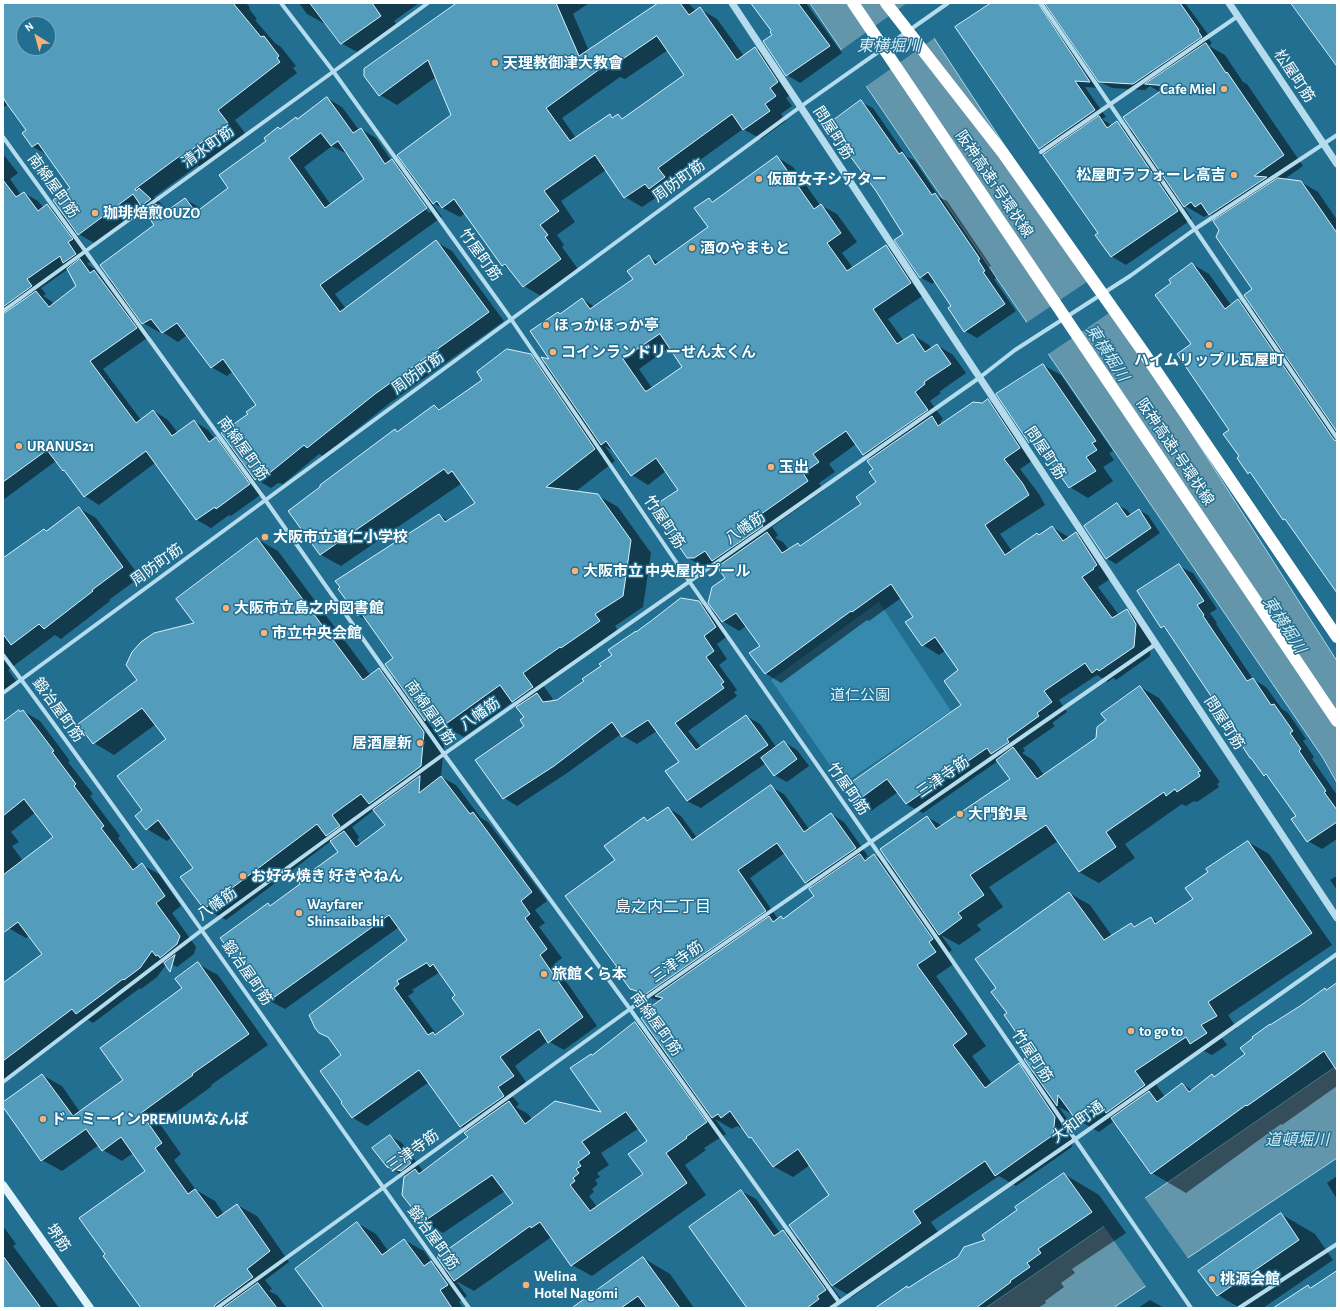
<!DOCTYPE html>
<meta charset="utf-8">
<style>
body{margin:0}
#map{position:relative;width:1340px;height:1311px;overflow:hidden;background:#226f91;font-family:"Alegreya Sans",sans-serif}
canvas{display:block}
.frame{position:absolute;inset:0;border:4px solid #fff;pointer-events:none}
.north{position:absolute;left:16px;top:16px;width:40px;height:40px;box-sizing:border-box;background:#226f91;border:1px solid #7aa9bd;border-radius:50%;rotate:323deg;font-size:11px;font-weight:700;line-height:16px;text-align:center;color:#fff}
.north::after{content:'';display:block;margin:auto;width:14px;height:18px;background:#f9b176;clip-path:polygon(50% 0,100% 100%,50% 72%,0 100%)}
</style>
<div id="map">
<canvas width="1340" height="1311"></canvas>
<div class="frame"></div>
<div class="north">N</div>
</div>
<script>
const ctx = document.querySelector('canvas').getContext('2d');
ctx.lineJoin = 'round';
function paint(path, color) { ctx.fillStyle = color; ctx.fill(path, 'evenodd'); }
function stroke(path, color, width, dash) { ctx.strokeStyle = color; ctx.lineWidth = width; ctx.lineCap = dash ? 'butt' : 'round'; ctx.setLineDash(dash || []); ctx.stroke(path); }
function label(font, color, halo, rows, align = 'center') {
  ctx.font = font + ' "Alegreya Sans","Noto Sans JP",sans-serif'; ctx.lineWidth = 3; ctx.setLineDash([]); ctx.textBaseline = 'middle'; ctx.strokeStyle = halo; ctx.fillStyle = color; for (const [text, x, y, turn = 0] of rows) {
    ctx.save(); ctx.translate(x, y); ctx.rotate((+turn || 0) * Math.PI / 180); ctx.textAlign = isNaN(turn) ? turn : align; if (halo) ctx.strokeText(text, 0, 0); ctx.fillText(text, 0, 0); ctx.restore();
  }
}
const green = new Path2D(`
 M879 602 951 711 843 784 771 680Z`);
const water = new Path2D(`
 M810 3H911L1118 318 1337 661V783L1323 758Z
 M1337 1066V1158L1113 1308H986Z`);
const pier = new Path2D(`
 M907 3H913L936 37 865 87 840 51Z
 M1094 277 1115 309 1047 355 1026 323Z
 M1144 1197 1189 1260 1147 1288 1103 1225Z`);
const shadow = new Path2D(`
 M3 3H245L249 6 250 10 257 19 255 20 275 43 281 47 296 66 293 68 297 73 235 120 245 133 200 166 198 165 154 197 169 211 185 199 202 209 230 188 279 128 281 129 296 118 298 119 327 98 342 107 359 130 361 129 376 138 391 160 410 171 452 116 436 77 397 105 380 95 456 3H589L573 14 589 51 660 3H688L696 11 700 9 717 19 744 56 755 48 772 58 795 92 786 98 792 106 781 114 786 121 761 139 743 129 675 178 681 187 667 198 660 195 642 207 625 197 606 170 561 201 575 222 557 235 564 245 562 247 578 269 541 296 524 286 511 270 503 265 465 213 460 217 431 202 442 217 335 294 346 309 436 242 452 251 504 321 391 402 323 456 319 454 283 484 278 483 271 488 252 477 263 493 231 516 229 515 211 528 197 520 155 463 99 505 85 496 68 473 63 471 56 461 3 500V154L18 173 10 179 21 195 24 193 38 201 44 208 47 206 66 216 72 188 48 155 33 147 27 130 8 104 3 108ZM24 24H48V48H24ZM668 50 685 75 624 119 618 115 614 118 610 115 576 138 562 118 620 77 625 79ZM332 146 347 154H348L366 179 331 205 304 167ZM400 172H402L431 212 429 213ZM146 208 150 210 155 225 113 281 98 273 95 269 87 264 90 262 82 251 86 248 75 232 96 244ZM68 269 77 286 54 305 51 301 43 296 46 294 41 288ZM139 321 159 332 161 331 178 342 187 335 211 367 227 376 233 371 258 405 250 414 234 449 215 439 208 430 194 421 178 433 168 420 154 411 141 420 103 369 150 336Z
 M299 3H419L394 21 398 26 359 53 341 43 327 23 325 24 307 14Z
 M750 3H806L842 53 800 83 787 75 765 41 773 35 772 31 754 5Z
 M992 3H1185L1210 37 1208 38 1212 43 1209 46 1225 55 1243 82 1247 84 1303 166 1283 180 1301 182 1318 192 1337 220V592L1290 523 1284 519 1254 476 1249 473 1238 458 1240 456 1231 430 1192 345 1172 283 1192 264 1209 274 1231 305 1238 300 1255 310 1253 289 1220 229 1218 219 1209 214 1204 217 1182 204 1192 219 1126 265 1111 256 1099 233 1048 153 1040 148ZM1050 8 1100 82 1112 88 1145 90 1150 86 1160 92 1135 132 1117 123 1113 126 1102 119 1106 117 1085 87 1101 88 1049 12Z
 M861 102 873 108 907 157 914 160 939 197 947 201 991 266 989 267 996 278 994 279 1016 311 977 338 965 331 952 307 935 281 932 284 920 277Z
 M777 157 793 167 820 205 837 214 857 242 842 253 853 268 886 246 902 256 927 293 888 319 904 341 913 335 929 345 932 349 937 345 953 355 966 373 939 392 941 393 930 401 943 419 940 422 943 424 988 400 1004 410 1036 458 1020 469 1039 494 1045 505 1000 534 1012 551 1052 527 1070 538 1076 533 1092 543 1110 579 1098 587 1119 615 1127 610 1143 620 1152 634 1150 656 1116 680 1113 678 1108 682 1097 675 1059 700 1067 712 1052 723 1055 726 1023 748 1025 751 1022 753 1033 760 1044 775 1096 739 1140 687 1159 698 1220 782 1217 784 1219 787 1197 802 1194 801 1186 806 1182 804 1125 844 1135 858 1099 883 1079 872 1058 841 989 887 1003 907 977 925 981 930 959 945 941 935 952 950 948 953 955 963 936 976 986 1046 972 1056 992 1084 1019 1065 1036 1075 1032 1055 1008 1014 998 988 1069 893 1090 905 1112 936 1131 924 1137 927 1151 918 1159 923 1194 899 1210 872 1248 842 1269 854 1332 945 1228 1015 1237 1028 1222 1038 1227 1045 1212 1055 1204 1051 1155 1083 1165 1097 1182 1084 1192 1090 1212 1076 1215 1078 1246 1055 1271 1026 1337 984V1086L1282 1125 1281 1124 1186 1193 1152 1173 1114 1121 1099 1132 1078 1120 1074 1115 1059 1107 1074 1129 1072 1147 1016 1186 999 1176 931 1222 940 1235 852 1297 830 1284 841 1299 828 1308H748L741 1191 756 1199 780 1233 783 1231 801 1241 831 1195 810 1165 793 1177 773 1166 754 1139 750 1137 743 1127 741 1128 737 1126 732 1129 715 1119 726 1134 704 1148 706 1150 685 1165 706 1195 592 1276 572 1265 552 1238H550L474 1291 456 1281 467 1296 459 1302 463 1308H326L357 1223 376 1234 389 1252 404 1240 424 1251 432 1263 449 1273 515 1203 505 1191 443 1233 423 1222 407 1176 400 1174 387 1166 390 1136 402 1143 423 1171 469 1138V1131L461 1127 429 1082 367 1126 353 1118 342 1103 343 1055 330 1038 320 1032 408 940 399 927 285 1009 270 1001 221 938 268 904 272 906 302 884 339 852 331 841 226 920 205 908 182 878 194 868 172 837 167 841 147 829 144 810 167 739 156 724 114 755 94 743 138 680 195 624 257 539 278 551 371 676 379 669 397 680 395 658 368 621 358 615 439 515 449 521 476 504 462 483 341 566 321 555 289 512 395 430 399 432 435 406 441 410 530 355 548 366 552 360 561 314 582 299 595 307 635 279 649 257 660 263 710 227 709 199 714 202ZM670 347 684 367 652 388 639 369ZM856 444 864 455 871 459 878 482 863 504 802 546 798 544 789 550 783 542 775 538 778 535 772 527 824 490 819 483 835 472 829 464ZM605 446 615 452 632 475 648 485 666 471 679 490 688 558 704 567H711L717 563 721 565 726 578 716 612 698 602 636 632 614 656 585 682 558 701 549 702 553 699 543 685 619 633 615 626 643 607 651 553 618 507 597 495 575 492 615 461ZM901 598 914 617 923 645 939 655 946 650 960 671 963 706 854 802 871 811 898 792 906 804 923 813 998 761 1011 779 943 826 927 817 892 865 875 855 868 860 865 858 868 856 844 822 831 814 809 829 784 794 771 787 697 838 681 816 668 808 649 821 644 818 616 861 618 967 631 988 644 996 661 1001 653 1034 635 1023 592 1056 603 1114 532 1119 528 1114 516 1107 519 1104 512 1096 528 1085 515 1066 548 1041 564 1050 597 1026 554 964 562 958 539 927 545 923 535 910 547 901 488 822 481 818 456 785 441 777 444 744 428 722 445 732 446 727 464 737 514 701 521 705 525 717 526 726 504 798 517 806 567 773 621 734 623 736 637 744 657 731 680 762 687 801 701 808 766 763 774 775 787 782 809 766 797 750 784 742 777 748 760 724 746 716 701 747 688 731 737 696 734 692 737 690 719 665 727 659 717 644 729 635 719 619 739 631 746 626 761 646 765 673 781 683 867 620 869 621ZM374 810 386 826 361 844 357 840 359 837 352 827ZM785 853 806 882 814 887 816 896 784 919 781 917 778 919 750 878ZM440 972 457 995 465 1014 437 1035 408 996 414 992 412 990ZM639 1128 648 1141 645 1174 597 1207 589 1196 594 1192 592 1189 598 1184 595 1180 600 1177 597 1173 609 1165 601 1153Z
 M1043 365 1061 375 1113 451 1109 453 1114 460 1103 467 1113 481 1088 498 1070 487 1043 450 1029 442Z
 M1117 505 1127 510 1131 515 1139 510 1148 515 1160 533 1116 564 1106 558Z
 M79 508 96 518 140 577 109 600 110 601 61 639 55 635 8 670 17 682 3 692V559L44 530 47 532Z
 M1179 566 1193 573 1217 609 1210 613 1217 623 1216 624 1253 679 1266 687 1282 709 1288 713 1306 739 1303 741 1314 757 1312 759 1337 795V839L1322 849 1308 841 1297 817 1271 779 1264 775 1168 630 1162 627Z
 M19 711 21 713 23 711 40 721 70 761 68 762 93 794 90 796 120 836 118 838 139 867 142 865 159 874 181 906 172 913 196 947 194 954 177 967 168 962 157 977 141 989 140 988 93 1023 88 1020 3 1083V984L43 954 29 936 26 938 3 925V723ZM36 812 55 837 23 861 12 846 19 842 11 832Z
 M1337 876V890L1330 880Z
 M198 964 218 975 268 1045 211 1085 212 1086 160 1124 181 1154 174 1160 196 1190 215 1201 224 1214 237 1205 257 1216 289 1262 265 1280 272 1289 269 1291 277 1295 287 1308H142L146 1171 133 1153 122 1161 103 1150 99 1145 62 1171 42 1160 3 1106V1103L42 1075 62 1086 80 1112 124 1080Z
 M1064 1174 1099 1195 1126 1233 1072 1269 1075 1273 1061 1283 1064 1287 1045 1301 1046 1303 1038 1308H882L909 1289 987 1240 1019 1210Z
 M1337 1176V1199L1327 1183Z
 M1281 1214 1315 1234 1333 1260 1263 1308H1240L1218 1295Z
 M3 1226 16 1244 13 1246 59 1308H3Z
 M643 1258 670 1274 694 1308H573Z
 M1150 1300 1164 1308H1138Z`);
const building = new Path2D(`
 M3 3H233L261 37 264 36 279 56 277 58 280 62 218 110 228 123 182 157 181 155 135 189 136 191 139 188 151 199 141 206 133 194 78 235 53 200 70 188 38 143 32 147 22 133 26 130 5 101 3 96ZM24 24H48V48H24Z
 M310 3H372L381 16 341 44Z
 M457 3H556L579 56 658 3H680L689 15 700 7 737 60 755 47 778 82 770 88 776 96 765 104 770 111 743 130 732 114 658 168 665 177 649 189 645 184 624 198 595 155 544 191 559 211 540 225 548 235 545 237 561 259 523 287 505 264 502 266 454 199 442 208 437 201 433 204 397 155 451 115 428 60 379 96 364 76V69ZM657 36 684 75 622 119 618 114 612 118 610 114 570 141 546 108 604 66 606 70Z
 M751 3H798L830 46 786 76 763 41 772 35 770 32 771 31Z
 M991 3H1038L1090 82 1075 81 1095 110 1039 149 955 27Z
 M1045 3H1180L1199 30 1198 31 1202 37 1133 84 1099 82Z
 M1291 3H1337V66Z
 M1206 43 1226 73 1227 72 1284 155 1254 176 1267 177 1209 215 1201 203 1195 207 1191 202 1184 207 1123 117 1168 86 1145 84Z
 M327 97 353 133 361 128 385 164 392 159 427 208 320 285 340 312 436 240 489 312 375 394 307 448 304 445 267 475H262L255 480 221 433 248 414 246 412 256 405 223 359 211 368 177 323 162 333 151 319 142 324 100 265 154 225 145 212 156 204 164 213 185 198 196 212 228 188 219 175 266 141 264 138 278 127 280 129 296 117 297 119ZM321 133 331 146 338 141 364 179 325 208 289 158Z
 M861 100 899 154 902 152 932 195 935 193 980 259 978 260 985 271 983 272 1005 304 964 332 948 308 951 306 928 272 920 278 894 240 903 234 876 191 827 125Z
 M1099 116 1107 128 1117 121 1178 211 1111 257 1095 235 1098 233 1043 155Z
 M777 156 814 209 821 204 841 233 827 243 847 271 886 245 911 283 873 309 897 344 913 334 925 352 937 344 951 364 924 382 925 384 915 392 928 410 863 455 846 431 813 454 819 462 803 473 808 481 757 517 763 526 712 561 705 551 694 558H687L652 507 678 490 656 458 631 476 606 441 601 445 541 357 549 359 530 331 558 312 560 314 582 298 590 309 633 279 627 271 649 255 655 265 708 227 694 208 709 198 712 202ZM660 334 682 367 647 391H645L623 359Z
 M1278 178 1301 181 1337 233V432L1244 295 1252 289 1216 237 1219 230 1213 221Z
 M3 180 16 197 24 192 38 211 47 204 73 239 68 242 76 254 63 263 60 256 27 279 32 286 3 307Z
 M80 259 90 273 94 270 137 328 90 361 136 423 153 410 172 436 194 420 209 442 216 437 250 484 216 509 215 507 196 520 146 451 84 497 64 470 63 471 47 450 3 482V314L36 291 49 307 76 286 67 269Z
 M1192 263 1225 309 1238 299 1334 440 1337 441V593L1285 519 1283 520 1250 472 1248 474 1237 458 1239 456 1223 434 1229 430 1177 354 1191 344 1155 295 1171 283 1169 280Z
 M507 349 531 354 595 449 546 487 598 494 631 540 623 596 595 614 600 621 561 648 560 647 523 673 533 687 512 702 500 685 443 726 427 704 425 721 385 664 393 658 361 613 358 616 338 589 340 587 335 581 439 514 445 522 475 503 452 471 448 474 444 469 320 555 288 511 320 487V485L395 429 397 432 434 405 439 410 482 380 477 372Z
 M1043 364 1096 441 1092 443 1097 450 1086 457 1096 471 1069 488 1034 439 1029 443 996 394Z
 M988 399 1020 448 1004 459 1023 484 1029 495 985 525 1005 555 1037 533 1039 535 1052 526 1063 541 1076 532 1097 565 1093 568 1094 569 1082 577 1112 618 1127 609 1136 624 1134 647 1099 671 1097 669 1092 673 1085 663 1044 691 1052 702 1037 713 1039 716 1007 739 1009 742 991 754 987 748 906 804 887 779 854 803 843 788 961 705 944 681 958 670 935 637 922 646 905 622 913 617 891 584 852 612 851 611 765 674 749 653 760 646 736 613 722 622 708 603 712 587 725 578 717 567 767 532 782 553 798 543 800 546 861 504 856 497 876 482 869 472 873 469 867 461 932 416 938 426 973 402 982 403Z
 M1117 503 1127 517 1139 509 1151 528 1106 559 1084 526Z
 M79 507 123 567 92 590 93 591 44 629 39 624 11 645 3 634V558L44 529 46 531Z
 M257 538 363 680 379 668 424 732 421 766 369 804 361 794 332 815 340 826 326 836 317 824 204 909 180 877 193 868 158 820 146 830 135 816 142 810 117 776 166 739 142 708 93 744 78 724 137 680 126 665 132 652 141 642 154 633 194 623 176 599Z
 M1179 564 1204 601 1197 605 1204 615 1203 616 1247 681 1253 678 1271 705 1274 704 1293 731 1290 733 1301 749 1299 751 1326 791 1324 792 1337 810V822L1307 842 1291 819 1296 816 1266 774 1264 776 1251 758H1250L1214 703 1215 702 1164 626 1161 628 1137 591Z
 M681 598 699 601 716 627 704 636 714 651 706 657 724 682 721 684 724 688 675 723 696 750 746 715 768 745 687 801 665 771 679 762 648 720 622 737 612 722 554 766 503 799 475 760 524 726 520 720 524 717 516 707 537 693 543 702 557 700 584 681 582 679 601 666 599 664 612 655 608 650 636 631V632L651 621Z
 M1140 686 1201 771 1198 772 1200 776 1177 792 1175 789 1166 796 1164 792 1106 832 1116 847 1079 872 1046 825 970 875 984 895 958 913 962 918 939 935 880 849 927 816 936 829 1010 779 996 760 1013 747 1037 779 1096 738 1097 727 1106 720 1101 714Z
 M19 710 20 712 23 710 54 751 52 752 76 784 74 786 104 826 101 828 133 870 142 863 165 896 156 903 180 936 177 944 160 958 158 955 156 956 152 951 140 968 124 980 123 979 76 1014 72 1009 3 1061V983L42 954 18 922 3 933V875L53 837 24 799 3 816V722Z
 M784 741 797 759 774 776 761 758Z
 M420 776 419 793 441 776 470 814 473 812 532 892 521 901 530 914 525 918 547 949 540 955 583 1017 548 1043 539 1029 500 1057 514 1076 498 1087 504 1096 460 1127 419 1070 352 1118 341 1103 342 1102 320 1071 341 1055 328 1037 319 1033 315 1028 309 1015 407 940 389 915 269 1001 220 938 268 903 270 906 300 884 298 881 338 852 330 841 344 831 356 847 385 825 373 810ZM427 963 430 967 433 964 455 995 452 998 464 1014 435 1035 433 1032 428 1035 394 988 399 984 397 981Z
 M771 785 804 832 831 813 856 848 805 883 777 843 738 870 766 911 646 994 630 989 615 968 617 967 565 896 615 860 604 846 644 817 647 821 668 807 692 840Z
 M1248 841 1312 933 1208 1002 1217 1016 1201 1025 1207 1033 1190 1044 1186 1037 1135 1071 1145 1085 1106 1113 1100 1104 1077 1121 1058 1095 1057 1106 1024 1059 1031 1054 1004 1015 1007 1013 991 992 996 988 975 959 1069 892 1104 940 1131 923 1134 927 1151 917 1155 924 1193 899 1185 888 1208 872 1206 869Z
 M860 854 865 861 874 854 933 939 929 942 936 952 917 965 967 1034 953 1045 985 1088 1019 1063 1055 1117 1053 1135 995 1176 985 1161 913 1211 921 1223 832 1286 789 1225 829 1195 798 1149 773 1167 751 1137 749 1138 730 1111 721 1118 718 1114 712 1118 641 1018 646 1014 645 1011 663 998 655 996 769 916 773 922 781 916 783 919 814 896 809 889Z
 M175 955 170 972 164 963Z
 M198 962 249 1034 192 1074 193 1075 141 1113 162 1143 155 1148 188 1194 195 1189 217 1218 237 1204 270 1251 247 1269 253 1277 215 1305 214 1308H141L103 1256 105 1254 79 1218 145 1171 121 1137 102 1151 86 1129 41 1161 3 1107V1102L42 1074 73 1116 123 1080 100 1048 182 988 175 979Z
 M1337 983V1071L1324 1051 1281 1082 1247 1106 1246 1105 1151 1174 1111 1118 1149 1091 1157 1102 1182 1083 1189 1092 1212 1074 1214 1077 1245 1054 1240 1048 1253 1038 1252 1037 1270 1024V1025L1300 1006 1325 988 1326 990Z
 M635 1022 707 1122 686 1137 687 1138 666 1153 687 1183 571 1266 540 1222 531 1228 530 1226 454 1281 437 1257 513 1203 492 1175 423 1222 402 1195 404 1177 415 1169 419 1174 468 1137 464 1133 509 1101 525 1124 555 1101 601 1112 570 1068 591 1054 592 1055ZM626 1112 647 1141 628 1154 643 1174 590 1211 570 1185 575 1181 573 1178 579 1173 576 1169 581 1166 578 1162 590 1153 582 1142Z
 M390 1135 411 1163 401 1171 387 1167 372 1148Z
 M1064 1173 1092 1212 1038 1249 1041 1253 1027 1263 1030 1267 1010 1281 1011 1282 976 1308H875L907 1286 908 1288 933 1272 958 1257 964 1247 985 1240 982 1235 1017 1210 1015 1207Z
 M741 1190 774 1236 783 1230 826 1290 817 1296 819 1299 807 1308H747L689 1227Z
 M1281 1213 1299 1240 1217 1296 1198 1271Z
 M357 1222 382 1255 404 1239 424 1266 431 1261 448 1285 440 1290 452 1308H324L295 1269Z
 M3 1256 41 1308H3Z
 M643 1257 680 1308H647L638 1296 621 1308H572Z
 M1337 1271V1308H1273L1308 1285 1310 1288Z
 M258 1283 277 1308H223Z`);
const minor = new Path2D(`
 M281 3 333 71 511 319 689 581 870 841 1191 1308
 M1041 3 1337 438
 M3 137 266 501 444 754 630 1009 839 1302
 M1041 152 1238 16
 M3 311 428 3
 M3 655C162 869 313 1091 469 1308
 M3 693 800 107 948 3
 M3 1082 202 930 444 754 979 378 1015 350 1130 276 1195 229 1337 135
 M217 1308 630 1009 1156 644
 M831 1308 1074 1140 1337 954
 M1239 1308 1337 1244`);
const tertiary = new Path2D(`
 M732 3 1337 918
 M1229 3 1337 164`);
const secondary = new Path2D(`
 M3 1185 90 1308`);
const motorway = new Path2D(`
 M853 3 1337 721
 M886 3 1003 153 1144 353 1337 637`);
const markers = [
 [495,63,4,"#f9b176"],
 [1224,89,4,"#f9b176"],
 [1234,175,4,"#f9b176"],
 [759,179,4,"#f9b176"],
 [95,213,4,"#f9b176"],
 [692,248,4,"#f9b176"],
 [546,325,4,"#f9b176"],
 [1209,345,4,"#f9b176"],
 [553,352,4,"#f9b176"],
 [19,446,4,"#f9b176"],
 [771,467,4,"#f9b176"],
 [265,537,4,"#f9b176"],
 [575,571,4,"#f9b176"],
 [226,608,4,"#f9b176"],
 [264,633,4,"#f9b176"],
 [420,743,4,"#f9b176"],
 [960,814,4,"#f9b176"],
 [243,876,4,"#f9b176"],
 [299,913,4,"#f9b176"],
 [544,974,4,"#f9b176"],
 [1131,1031,4,"#f9b176"],
 [43,1119,4,"#f9b176"],
 [1212,1279,4,"#f9b176"],
 [526,1285,4,"#f9b176"]
];
const poiNames = [
 ["天理教御津大教會",503,63],
 ["Cafe Miel",1216,89,"right"],
 ["松屋町ラフォーレ高吉",1226,175,"right"],
 ["仮面女子シアター",767,179],
 ["珈琲焙煎OUZO",103,213],
 ["酒のやまもと",700,248],
 ["ほっかほっか亭",554,325],
 ["コインランドリーせん太くん",561,352],
 ["ハイムリップル瓦屋町",1209,360,"center"],
 ["URANUS21",27,446],
 ["玉出",779,467],
 ["大阪市立道仁小学校",273,537],
 ["大阪市立 中央屋内プール",583,571],
 ["大阪市立島之内図書館",234,608],
 ["市立中央会館",272,633],
 ["居酒屋新",412,743,"right"],
 ["大門釣具",968,814],
 ["お好み焼き 好きやねん",251,876],
 ["Wayfarer",307,904],
 ["Shinsaibashi",307,921],
 ["旅館くら本",552,974],
 ["to go to",1139,1031],
 ["ドーミーインPREMIUMなんば",51,1119],
 ["Welina",534,1276],
 ["Hotel Nagomi",534,1293],
 ["桃源会館",1220,1279]
];
const streetNames = [
 ["松屋町筋",1294,76,56],
 ["問屋町筋",833,133,57],
 ["清水町筋",208,147,-36],
 ["周防町筋",679,181,-36],
 ["阪神高速1号環状線",994,184,56],
 ["南綿屋町筋",53,186,54],
 ["竹屋町筋",480,255,54],
 ["周防町筋",418,373,-36],
 ["南綿屋町筋",243,449,54],
 ["阪神高速1号環状線",1175,452,56],
 ["問屋町筋",1045,453,56],
 ["竹屋町筋",664,522,56],
 ["八幡筋",745,528,-35],
 ["周防町筋",157,565,-36],
 ["鍛冶屋町筋",58,710,54],
 ["南綿屋町筋",430,713,55],
 ["八幡筋",480,714,-35],
 ["問屋町筋",1224,723,57],
 ["三津寺筋",943,777,-35],
 ["竹屋町筋",848,789,55],
 ["八幡筋",217,904,-36],
 ["三津寺筋",677,962,-35],
 ["鍛冶屋町筋",247,973,55],
 ["南綿屋町筋",656,1024,54],
 ["竹屋町筋",1032,1056,56],
 ["大和町通",1078,1122,-35],
 ["三津寺筋",413,1151,-36],
 ["堺筋",58,1238,55],
 ["鍛冶屋町筋",433,1238,54]
];
const parkNames = [
 ["道仁公園",860,695]
];
const waterNames = [
 ["東横堀川",889,46],
 ["東横堀川",1107,353,57],
 ["東横堀川",1284,625,57],
 ["道頓堀川",1297,1140]
];
const neighbourhoodNames = [
 ["島之内二丁目",663,907]
];
paint(green, '#368aae');
paint(water, '#6395ab');
stroke(water, '#a7daee', 1);
paint(pier, '#226f91');
paint(shadow, '#0007');
paint(building, '#539cbb');
stroke(building, '#d9f0f9', 1);
stroke(minor, '#b4dced', 4);
stroke(tertiary, '#b4dced', 7);
stroke(secondary, '#e0f2fa', 8);
stroke(motorway, '#fff', 12);
for (const [x, y, r, color] of markers) { const dot = new Path2D(); dot.arc(x, y, r, 0, 2 * Math.PI); ctx.fillStyle = color; ctx.fill(dot); stroke(dot, '#226f91', 1.5); }
label('bold 15px', '#fff', '#226f91', poiNames, 'left');
label('15px', '#fff', '#226f91', streetNames);
label('15px', '#d9f0f9', '#226f91', parkNames);
label('italic 16px', '#d0ecf7', '#226f91', waterNames);
label('16px', '#fff', '#226f91', neighbourhoodNames);
</script>
